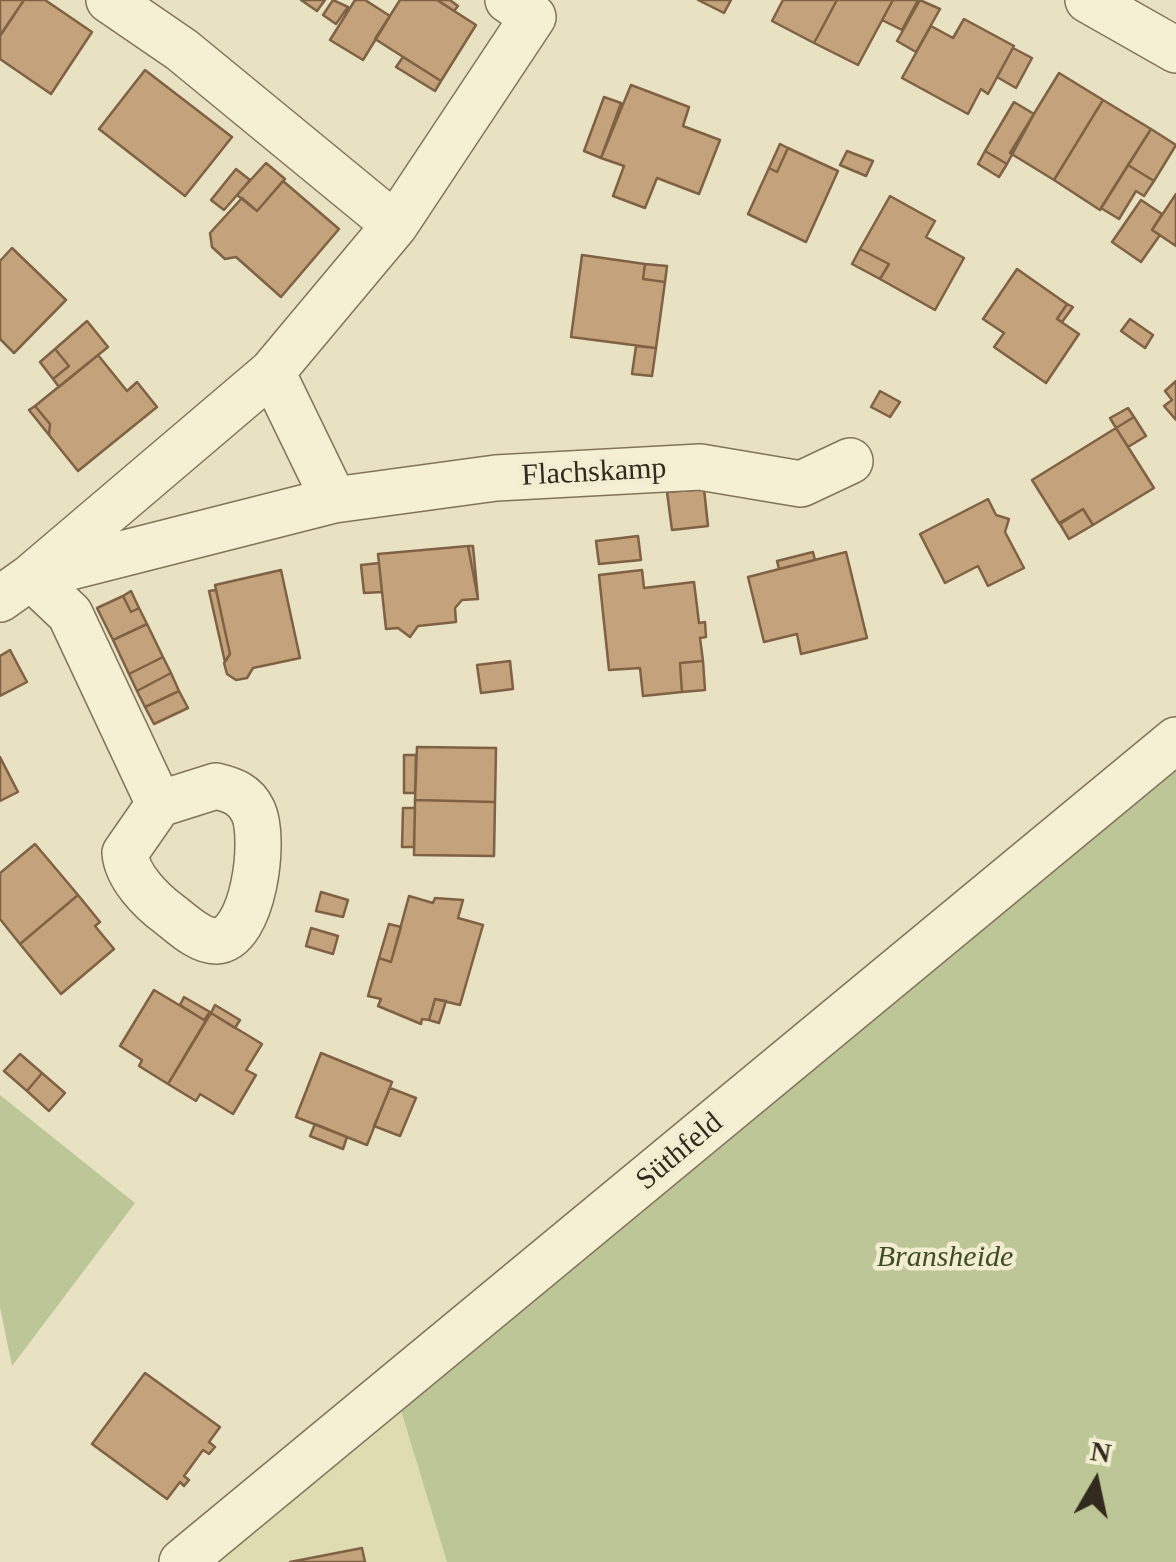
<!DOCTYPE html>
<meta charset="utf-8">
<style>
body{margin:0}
#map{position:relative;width:1176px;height:1562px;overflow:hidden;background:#e9e2c2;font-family:"Times New Roman",serif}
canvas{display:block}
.north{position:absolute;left:1046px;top:1432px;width:100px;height:100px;-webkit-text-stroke:8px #f2ecd1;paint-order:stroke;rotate:9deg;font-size:28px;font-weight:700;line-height:40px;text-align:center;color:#332a1e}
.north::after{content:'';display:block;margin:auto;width:35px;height:45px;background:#332a1e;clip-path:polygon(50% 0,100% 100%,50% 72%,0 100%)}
</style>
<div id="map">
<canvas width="1176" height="1562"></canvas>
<div class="north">N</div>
</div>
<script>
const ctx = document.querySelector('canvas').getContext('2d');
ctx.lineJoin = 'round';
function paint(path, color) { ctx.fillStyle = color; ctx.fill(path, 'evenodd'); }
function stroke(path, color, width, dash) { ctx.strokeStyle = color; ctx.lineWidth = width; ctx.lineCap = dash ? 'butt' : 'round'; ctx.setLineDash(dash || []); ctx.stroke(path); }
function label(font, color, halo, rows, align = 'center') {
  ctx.font = font + ' "Times New Roman",serif'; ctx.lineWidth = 9; ctx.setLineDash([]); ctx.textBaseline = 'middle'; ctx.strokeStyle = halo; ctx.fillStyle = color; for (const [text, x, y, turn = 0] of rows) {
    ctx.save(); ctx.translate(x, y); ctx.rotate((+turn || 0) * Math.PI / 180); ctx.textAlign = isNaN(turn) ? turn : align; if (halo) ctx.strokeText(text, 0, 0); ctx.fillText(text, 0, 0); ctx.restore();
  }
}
const farmland = new Path2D(`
 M400 1407 447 1562H213Z`);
const green = new Path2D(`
 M1176 769V1562H447L400 1407Z
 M0 1095 135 1203 12 1366 0 1307Z`);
const building = new Path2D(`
 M0 0H24L1 34H0Z
 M24 0H45L92 32 51 94 0 59V36Z
 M301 0H325L317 11Z
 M333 0 348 7 336 24 323 15Z
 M355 0H365L390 16 363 60 330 40Z
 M400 0H437L476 25 441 81 375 39Z
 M437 0H450L458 6 454 11Z
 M698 0H731L724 13Z
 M783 0H837L814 43 772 21Z
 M837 0H893L858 65 814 43Z
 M893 0H918L902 30 882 20Z
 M920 0 940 9 916 52 897 41Z
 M964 19 1014 46 988 94 981 89 968 114 902 78 931 26 953 38Z
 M1013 48 1032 58 1016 88 997 77Z
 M403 57 441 81 435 91 396 67Z
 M145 70 232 137 185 196 99 129Z
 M1059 73 1103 100 1054 180 1010 153Z
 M631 85 689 107 683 126 720 140 699 194 657 178 645 208 613 196 624 166 601 158Z
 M604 97 621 103 601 158 584 151Z
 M1103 100 1151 129 1100 210 1054 180Z
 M1014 102 1034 114 1007 164 985 151Z
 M1151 129 1176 145 1154 181 1128 165Z
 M780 144 788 148 777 172 769 168Z
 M788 148 838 171 806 242 748 214 769 168 777 172Z
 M847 151 873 161 866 176 840 165Z
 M985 151 1007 164 999 177 978 164Z
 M266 163 285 179 257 211 237 195Z
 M1128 165 1154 181 1144 196 1136 191 1119 219 1101 208Z
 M236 169 250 180 224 210 211 200Z
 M283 181 339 229 281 297 236 257 225 259 212 247 210 233 242 198 257 211Z
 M1176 194V246L1152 230Z
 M890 196 935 221 926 237 964 258 935 310 880 279 889 264 860 249Z
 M1141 200 1162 214 1152 230 1160 235 1141 262 1112 242Z
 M12 248 66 300 14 353 0 339V261Z
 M860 249 889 264 880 279 852 264Z
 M582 255 645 264 643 279 665 282 656 348 571 337Z
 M645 264 667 266 665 282 643 279Z
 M1017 269 1067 304 1057 319 1079 334 1046 383 994 347 1004 333 983 319Z
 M1067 304 1073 307 1062 322 1057 319Z
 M1130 319 1153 335 1145 348 1121 331Z
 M87 321 108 347 59 387 53 379 69 366 55 349Z
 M636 346 656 348 652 376 632 374Z
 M55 349 69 366 53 379 40 362Z
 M98 355 127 391 137 382 157 407 78 471 49 435 50 424 35 406Z
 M1176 381V420L1164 406 1172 400 1165 391Z
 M880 391 900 402 890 417 871 407Z
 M35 406 50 424 49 435 29 410Z
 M1128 408 1134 417 1116 428 1110 418Z
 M1134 417 1146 436 1128 447 1116 428Z
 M1116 428 1154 488 1093 525 1083 509 1059 523 1032 480Z
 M704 489 708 526 672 530 667 492Z
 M988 499 996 515 1009 519 1005 532 1024 568 988 586 978 566 945 583 920 534Z
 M1083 509 1093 525 1069 539 1060 524Z
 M638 536 641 560 599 564 596 541Z
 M468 546 478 599 462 600 455 608 456 622 418 626 410 637 398 628 386 629 378 554Z
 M468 546H473L478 599Z
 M813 552 815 560 779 569 777 561Z
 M846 552 867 638 801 654 797 634 764 642 748 577Z
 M379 563 382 592 364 593 361 565Z
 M281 570 300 658 253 668 247 678 236 680 227 674 224 663 230 654 215 585Z
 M642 570 644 588 694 582 699 623 705 622 706 637 700 638 703 661 680 663 682 692 643 696 640 668 609 670 599 575Z
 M216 590 230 654 225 662 209 591Z
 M131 591 139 608 131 612 123 596Z
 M123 596 131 612 139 608 147 624 113 640 97 608Z
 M147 624 163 657 129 674 113 640Z
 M10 650 27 682 0 696V656Z
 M163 657 171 673 137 691 129 674Z
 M510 661 513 689 481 693 477 665Z
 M703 661 705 690 682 692 680 663Z
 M171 673 179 691 145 707 137 691Z
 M179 691 188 708 154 724 145 707Z
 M417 747 496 748 495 802 415 800Z
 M404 755H416L415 793H404Z
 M0 757 18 792 0 801Z
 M415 800 495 802 494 856 414 855Z
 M403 808H415L414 847H402Z
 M35 844 78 895 20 944 0 919V873Z
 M321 892 348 900 343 917 316 911Z
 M78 895 100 922 95 926 114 949 61 994 20 944Z
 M409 896 433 903 435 898 463 900 458 918 483 925 460 1005 435 999 429 1020 422 1019 421 1024 378 1006 381 999 368 996 379 958 391 962Z
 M389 924 401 927 391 962 379 958Z
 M311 928 338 936 333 954 306 946Z
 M154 990 204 1020 211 1012 168 1084 139 1066 142 1060 120 1046Z
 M184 997 210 1012 204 1020 180 1005Z
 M435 999 446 1001 439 1023 429 1020Z
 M215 1005 240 1020 235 1028 211 1013Z
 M211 1013 262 1044 246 1070 256 1075 233 1114 200 1094 196 1101 168 1084Z
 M321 1053 392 1082 367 1145 296 1117Z
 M20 1054 42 1073 27 1091 4 1071Z
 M42 1073 65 1093 49 1111 27 1091Z
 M390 1088 416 1098 400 1136 374 1126Z
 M315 1124 347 1137 343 1149 310 1136Z
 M145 1373 220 1427 209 1442 215 1447 209 1454 203 1450 184 1476 189 1480 184 1486 180 1482 167 1499 92 1444Z
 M362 1548 365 1562H290Z`);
const street = new Path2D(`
 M109 0 182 50 395 225
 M1088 0 1176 50
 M272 372 334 500
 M0 599 31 577 334 500 496 478 700 467 801 484 850 461
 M216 786C232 790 245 794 253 811 266 838 254 939 216 941 199 941 182 924 169 914 150 900 127 876 125 853L159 804Z
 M159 804 70 614 31 577 272 372 395 225 533 17 508 0
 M182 1562 1176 740`);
const streetNames = [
 ["Flachskamp",594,473,-3],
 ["Süthfeld",680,1152,-40]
];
const parkNames = [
 ["Bransheide",945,1258]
];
paint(farmland, '#dedcb0');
paint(green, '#bcc697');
paint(building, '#c4a27b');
stroke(building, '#7f6143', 2.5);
stroke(street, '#82745b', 48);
stroke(street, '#f5efd4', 45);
label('30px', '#332a1e', '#f2ecd1', streetNames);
label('italic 30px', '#3f4d26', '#f2ecd1', parkNames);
</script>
